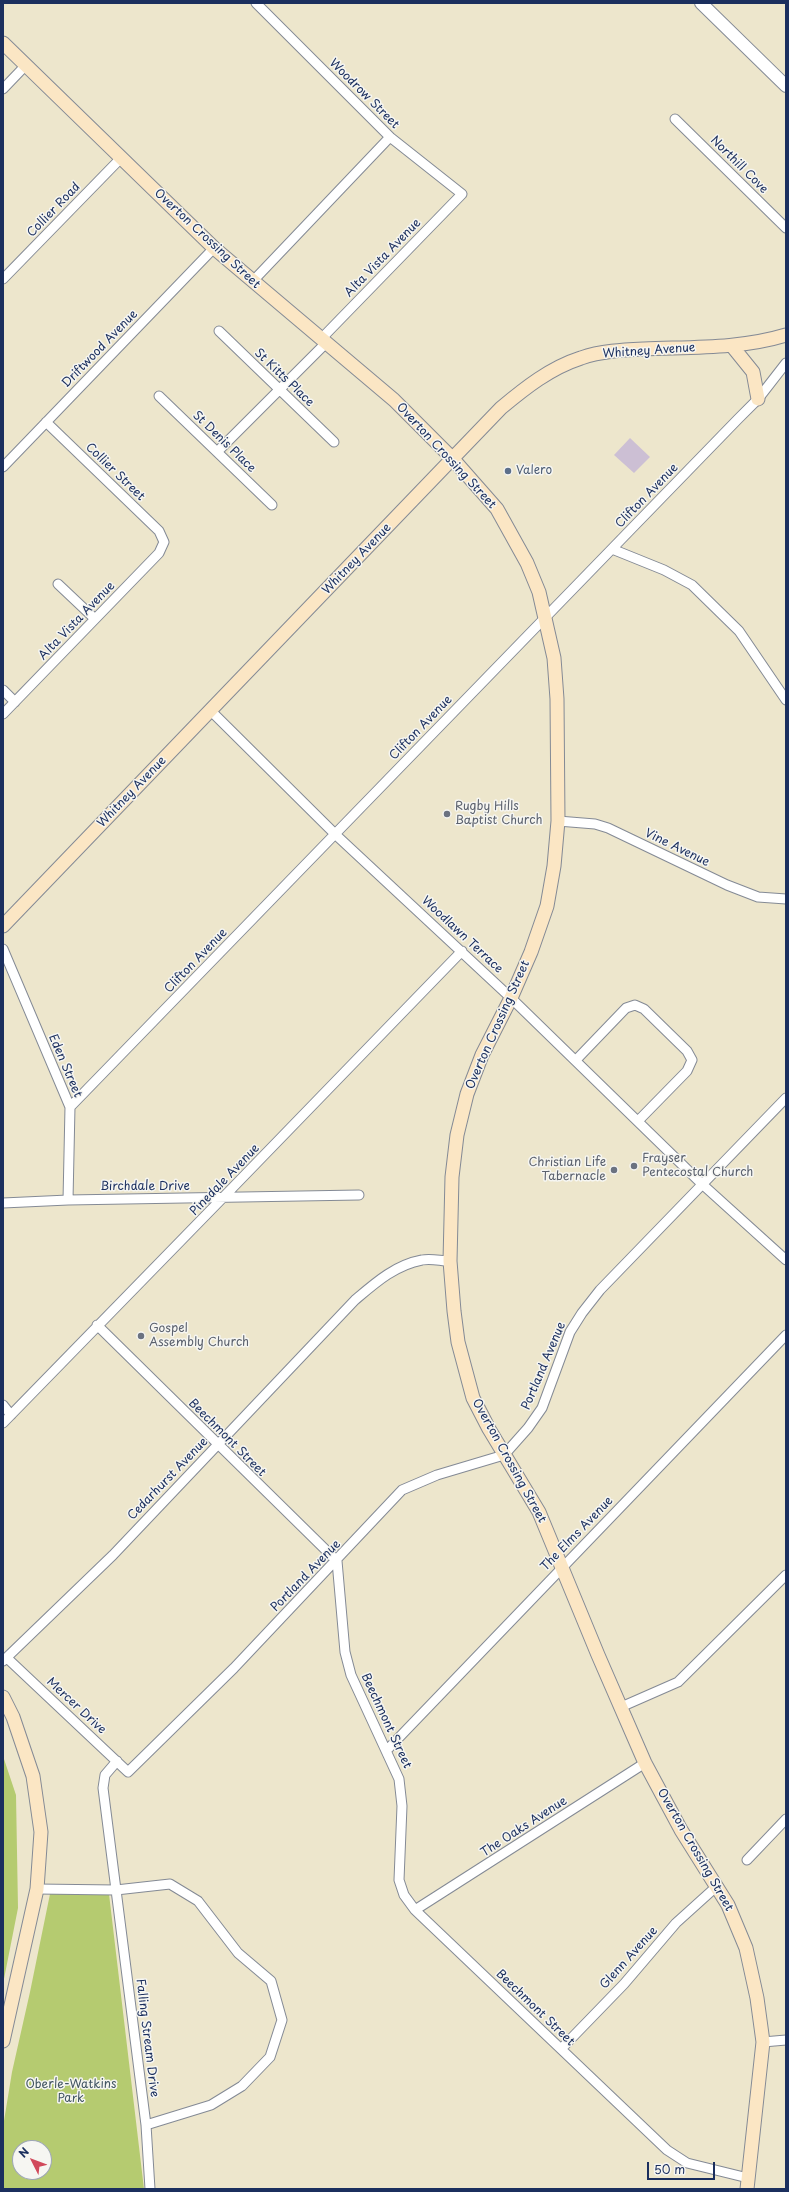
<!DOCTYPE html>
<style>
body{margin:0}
#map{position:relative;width:789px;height:2192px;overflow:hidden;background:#ede6cc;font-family:"Playpen Sans",sans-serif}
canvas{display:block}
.frame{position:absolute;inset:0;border:4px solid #1b2f5e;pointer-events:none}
.north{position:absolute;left:12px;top:2140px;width:40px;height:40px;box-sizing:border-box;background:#f6f6f2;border:1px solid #9ea6b7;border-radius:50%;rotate:312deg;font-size:11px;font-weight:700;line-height:16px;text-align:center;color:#1b2f5e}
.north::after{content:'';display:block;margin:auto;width:14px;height:18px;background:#d1495b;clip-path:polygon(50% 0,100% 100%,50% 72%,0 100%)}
.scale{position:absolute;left:647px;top:2162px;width:68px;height:18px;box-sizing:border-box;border:2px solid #1b2f5e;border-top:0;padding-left:5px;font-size:12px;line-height:14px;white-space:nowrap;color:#1b2f5e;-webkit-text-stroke:3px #f6f6f2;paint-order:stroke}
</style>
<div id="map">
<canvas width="789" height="2192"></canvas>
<div class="frame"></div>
<div class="north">N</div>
<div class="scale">50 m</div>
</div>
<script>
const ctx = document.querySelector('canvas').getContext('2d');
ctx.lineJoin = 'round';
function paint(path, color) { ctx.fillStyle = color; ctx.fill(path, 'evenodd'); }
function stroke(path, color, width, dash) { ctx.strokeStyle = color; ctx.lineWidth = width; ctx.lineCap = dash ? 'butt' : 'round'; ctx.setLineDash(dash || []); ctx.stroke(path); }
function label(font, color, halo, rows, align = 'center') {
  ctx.font = font + ' "Playpen Sans",sans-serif'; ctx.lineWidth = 3; ctx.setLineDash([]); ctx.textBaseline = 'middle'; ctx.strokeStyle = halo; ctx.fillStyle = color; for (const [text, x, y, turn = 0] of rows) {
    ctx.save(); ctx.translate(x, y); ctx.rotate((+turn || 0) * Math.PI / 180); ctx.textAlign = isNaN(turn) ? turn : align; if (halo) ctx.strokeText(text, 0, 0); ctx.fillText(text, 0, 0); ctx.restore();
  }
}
const industrial = new Path2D(`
 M630 438 650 457 634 473 614 455Z`);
const green = new Path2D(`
 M3 1756 16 1795 18 1908 3 1984Z
 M50 1894H109L144 2189H4L3 2127 12 2072 30 1992ZM20 2148H44V2172H20Z`);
const minor = new Path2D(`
 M256 3 390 137 462 194 321 339
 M3 89 26 65
 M675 119 786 228
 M3 279 121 158
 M252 282 390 137
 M219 331 334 442
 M159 396 272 505
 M217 452 326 343
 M3 467 214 248
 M612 549 664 570 692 585 739 631 786 700
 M58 584 95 619
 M3 690 15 702
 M210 710 336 835 511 998 702 1184 786 1260
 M3 714 159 553 164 542 159 531 46 422
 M558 821 595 824 608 828 727 885 758 897 786 899
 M3 949 70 1107 68 1200
 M576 1060 626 1008 635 1005 644 1009 687 1051 692 1060 687 1071 638 1121
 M70 1107 738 419 758 399 786 363
 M3 1203 68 1200 359 1195
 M97 1325 337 1561 345 1652 351 1675 399 1779 402 1806 399 1880 404 1895 415 1910 667 2150 687 2163 748 2178
 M3 1405 11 1415
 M3 1423C156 1266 310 1109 462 951
 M7 1658 128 1772 234 1668 402 1490 437 1475 504 1455 528 1428 542 1408 570 1332 582 1313 600 1290 786 1098
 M3 1661 113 1555 355 1300C375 1283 395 1265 422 1260 431 1258 441 1261 450 1261
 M621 1707 678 1682 786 1575
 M387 1750 786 1335
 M117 1761 105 1775 103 1788 146 2125 150 2189
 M747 1860 786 1819
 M37 1889 116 1890 170 1884 198 1901 238 1953 271 1981 282 2020 270 2057 242 2086 211 2105 146 2125
 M415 1910 645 1763
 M763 2042 786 2040
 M561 2049 624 1984 676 1923 717 1886`);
const tertiary = new Path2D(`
 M701 3 786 86`);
const secondary = new Path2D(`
 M3 43 214 248 394 400 453 459 497 509 527 563 539 592 554 658 557 699 558 821 554 866 547 906 531 952 511 998 482 1055 467 1094 457 1135 452 1177 450 1261 454 1311 458 1342 473 1398 489 1429 539 1512 598 1655 645 1763 681 1830 728 1905 746 1948 757 1998 763 2042 747 2189
 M732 346 753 372 758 399
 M3 926 501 408C525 388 550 368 581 358 601 351 623 350 644 349 691 347 740 349 786 335
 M3 1697 13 1717 33 1776 41 1832 37 1889 3 2041`);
const markers = [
 [508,471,4,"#5c6f8a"],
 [447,814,4,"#6b7280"],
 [634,1166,4,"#6b7280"],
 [614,1170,4,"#6b7280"],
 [141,1336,4,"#6b7280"]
];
const streetNames = [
 ["Woodrow Street",364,94,45],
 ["Northill Cove",739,165,45],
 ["Collier Road",54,210,-46],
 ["Overton Crossing Street",207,239,43],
 ["Alta Vista Avenue",383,258,-46],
 ["Driftwood Avenue",100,349,-46],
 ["Whitney Avenue",649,351,-4],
 ["St Kitts Place",284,378,44],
 ["St Denis Place",224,442,44],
 ["Overton Crossing Street",446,456,47],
 ["Collier Street",115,472,44],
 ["Clifton Avenue",647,496,-46],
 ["Whitney Avenue",357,559,-46],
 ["Alta Vista Avenue",77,621,-46],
 ["Clifton Avenue",421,728,-46],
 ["Whitney Avenue",132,792,-46],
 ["Vine Avenue",677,848,26],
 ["Woodlawn Terrace",462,935,43],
 ["Clifton Avenue",196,961,-46],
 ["Overton Crossing Street",498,1025,-66],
 ["Eden Street",65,1066,67],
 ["Pinedale Avenue",225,1180,-46],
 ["Birchdale Drive",145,1187],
 ["Portland Avenue",544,1366,-67],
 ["Beechmont Street",227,1438,45],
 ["Overton Crossing Street",509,1461,61],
 ["Cedarhurst Avenue",168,1479,-46],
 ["The Elms Avenue",577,1534,-46],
 ["Portland Avenue",306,1576,-46],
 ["Mercer Drive",76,1706,43],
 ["Beechmont Street",386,1721,65],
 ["The Oaks Avenue",524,1827,-33],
 ["Overton Crossing Street",695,1850,60],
 ["Glenn Avenue",629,1958,-48],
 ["Beechmont Street",535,2008,44],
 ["Falling Stream Drive",147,2038,83]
];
const serviceNames = [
 ["Valero",516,471]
];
const worshipNames = [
 ["Rugby Hills",455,807],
 ["Baptist Church",455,821],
 ["Frayser",642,1159],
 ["Pentecostal Church",642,1173],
 ["Christian Life",606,1163,"right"],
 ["Tabernacle",606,1177,"right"],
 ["Gospel",149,1329],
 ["Assembly Church",149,1343]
];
const parkNames = [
 ["Oberle-Watkins",71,2085],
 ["Park",71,2099]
];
paint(industrial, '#ccbfd4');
paint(green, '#b5cb70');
stroke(minor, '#848a95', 11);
stroke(tertiary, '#848a95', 14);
stroke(secondary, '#848a95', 15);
stroke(minor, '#fff', 9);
stroke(tertiary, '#fff', 12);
stroke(secondary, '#fbe6c4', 13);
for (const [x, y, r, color] of markers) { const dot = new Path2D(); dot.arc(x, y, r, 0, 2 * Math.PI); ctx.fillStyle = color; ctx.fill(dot); stroke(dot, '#f6f6f2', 1.5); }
label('12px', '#1b2f5e', '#f6f6f2', streetNames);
label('12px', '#4e5e75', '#f6f6f2', serviceNames, 'left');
label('12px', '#5b616d', '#f6f6f2', worshipNames, 'left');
label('12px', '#425662', '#f6f6f2', parkNames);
</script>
